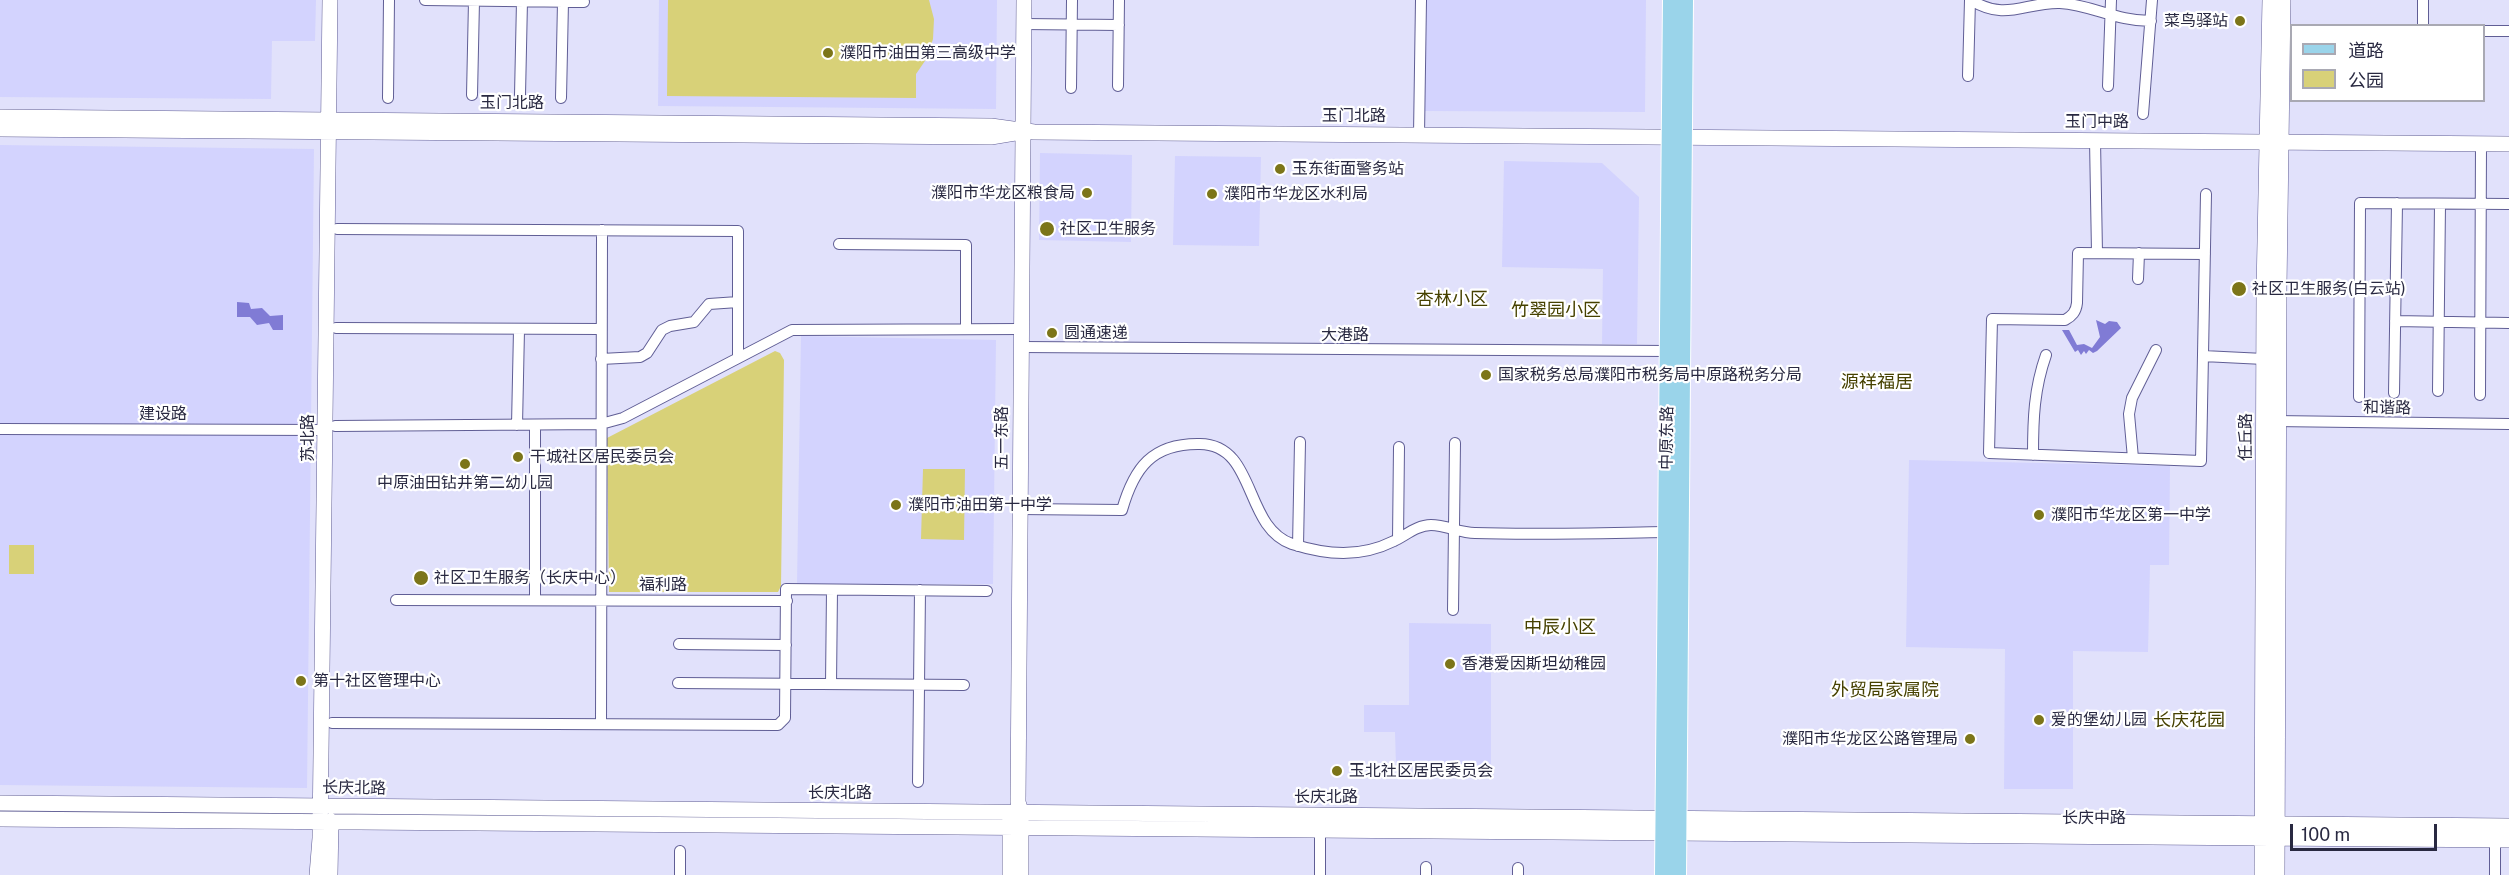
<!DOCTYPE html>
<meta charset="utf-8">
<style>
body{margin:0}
#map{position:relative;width:2509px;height:875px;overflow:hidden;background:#e1e1fb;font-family:"Public Sans","Noto Sans SC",sans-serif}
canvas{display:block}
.legend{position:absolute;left:2290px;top:24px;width:195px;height:78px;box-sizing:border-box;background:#fff;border:2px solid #a9a9b3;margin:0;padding:8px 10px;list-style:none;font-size:18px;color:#292941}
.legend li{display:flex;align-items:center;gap:12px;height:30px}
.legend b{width:30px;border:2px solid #a9a9b3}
.scale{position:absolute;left:2290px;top:824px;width:147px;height:27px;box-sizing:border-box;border:3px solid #292941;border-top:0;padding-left:8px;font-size:18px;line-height:21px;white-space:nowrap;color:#292941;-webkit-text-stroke:4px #fff;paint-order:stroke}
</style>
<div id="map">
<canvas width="2509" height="875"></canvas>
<ul class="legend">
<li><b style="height:8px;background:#9ad4ea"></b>道路</li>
<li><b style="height:16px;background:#d8d178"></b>公园</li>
</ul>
<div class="scale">100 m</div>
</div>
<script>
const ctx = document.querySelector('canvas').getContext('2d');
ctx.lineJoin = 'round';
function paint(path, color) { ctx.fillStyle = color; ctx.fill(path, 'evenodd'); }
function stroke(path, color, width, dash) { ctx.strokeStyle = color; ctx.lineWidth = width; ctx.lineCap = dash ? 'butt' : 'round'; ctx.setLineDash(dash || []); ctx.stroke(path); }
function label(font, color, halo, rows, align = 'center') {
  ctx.font = font + ' "Public Sans","Noto Sans SC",sans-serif'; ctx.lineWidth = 4.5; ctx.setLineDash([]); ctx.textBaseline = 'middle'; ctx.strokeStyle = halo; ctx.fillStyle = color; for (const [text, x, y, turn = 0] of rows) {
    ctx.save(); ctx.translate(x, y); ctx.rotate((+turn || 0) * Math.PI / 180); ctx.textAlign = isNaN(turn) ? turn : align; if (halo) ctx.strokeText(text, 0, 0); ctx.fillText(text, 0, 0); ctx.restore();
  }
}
const built = new Path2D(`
 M0 0H316L315 41H272L271 99 0 97Z
 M659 0H997L996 109 658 106Z
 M1427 0H1646L1645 112 1425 111Z
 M0 145 314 149 307 788 0 785Z
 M1040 153 1132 155 1131 242 1039 240Z
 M1175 156 1261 157 1259 246 1173 245Z
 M1504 161 1602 163 1639 197 1637 344H1602L1603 269 1502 267Z
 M801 336 996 340 993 584H797Z
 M1909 460 2170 466 2169 565H2150L2148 652 2073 651V789H2004L2005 649 1906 647Z
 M1409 623 1491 624V765H1396L1395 732H1364V705H1409Z`);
const green = new Path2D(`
 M668 0H929L934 19 933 39 927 58 916 74V98L667 96Z
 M775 351 780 353 784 360 781 586 778 592H609L607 438Z
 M923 469H965L964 540 921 539Z
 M9 545H34V574H9Z`);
const water = new Path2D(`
 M237 302 249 303 251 309 262 308 270 316 283 315V330H273L269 323 257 325 250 317H237Z
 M2096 320 2105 324 2109 321 2117 322 2121 328 2097 351 2093 353 2089 350 2086 354 2084 351 2081 355 2078 350 2075 352 2062 330H2069L2077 345 2084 344 2092 348 2100 337Z`);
const street = new Path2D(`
 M425 0 584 2
 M1971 0C2006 22 2025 2 2060 3 2092 5 2116 21 2151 21
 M1024 24 1119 25
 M2423 26V0
 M2484 31H2509
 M1968 76 1970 0
 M1118 86 1119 0
 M2108 86 2111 0
 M1071 88 1072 0
 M472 95 474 1
 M520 95 522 1
 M388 98 389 0
 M561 98 563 2
 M2143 114 2152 0
 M1419 135 1421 0
 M2095 140 2097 253
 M337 229 738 231V358
 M839 244 966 245V329
 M2205 254 2078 253 2077 303C2076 312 2072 316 2065 320L1992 319 1989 453 2201 461 2206 194
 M2138 279 2139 253
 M2395 321 2509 323
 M336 328 601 329
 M1021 347 1668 351
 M2203 356 2264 359
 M601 359 640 357 647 353 662 330 670 326 694 322 709 304 738 302
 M2438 391 2440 204
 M2394 393 2397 203
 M2480 395 2481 144
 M2359 397 2360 203 2509 204
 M2274 421 2509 424
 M517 425 519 330
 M535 425V600
 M335 426 601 424 623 418 792 330 1021 329
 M0 429 326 430
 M2033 455C2033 419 2034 389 2046 355
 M2133 458 2129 414 2132 398 2156 350
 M1020 509 1122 510C1134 468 1152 443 1200 444 1257 445 1243 527 1292 544 1327 555 1360 558 1394 541 1405 536 1417 525 1431 525 1446 525 1460 533 1475 533 1539 535 1603 533 1666 532
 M1398 539 1399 447
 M1298 546 1300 442
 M396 600 787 601
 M1453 610 1455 443
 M679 644 786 645
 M678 683 964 685
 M831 684 832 590
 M332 723 778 725 785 718 786 589 987 591
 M601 723 602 230
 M918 782 920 590
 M680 875V851
 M1320 875V830
 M1426 875V867
 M1518 875V868
 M2495 875V840`);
const secondary = new Path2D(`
 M0 117 991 126 1034 132 2509 144
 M0 129 991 137 1015 133
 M0 803 2509 826
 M0 819 2509 840
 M317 875 320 838 330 0
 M330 875 331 821
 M1010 875V818
 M1021 875V812L1018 802 1024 0
 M2262 875 2264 290 2270 0
 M2277 875 2279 288 2283 0`);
const primary = new Path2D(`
 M1663 875 1671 0
 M1678 875 1685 0`);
const markers = [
 [2240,21,6,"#7c7519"],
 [828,53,6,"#7c7519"],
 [1280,169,6,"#7c7519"],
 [1087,193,6,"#7c7519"],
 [1212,194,6,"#7c7519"],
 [1047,229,8,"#7c7519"],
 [2239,289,8,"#7c7519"],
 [1052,333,6,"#7c7519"],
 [1486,375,6,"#7c7519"],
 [518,457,6,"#7c7519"],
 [465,464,6,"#7c7519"],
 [896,505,6,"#7c7519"],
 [2039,515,6,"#7c7519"],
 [421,578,8,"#7c7519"],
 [1450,664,6,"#7c7519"],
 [301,681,6,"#7c7519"],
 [2039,720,6,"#7c7519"],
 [1970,739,6,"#7c7519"],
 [1337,771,6,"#7c7519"]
];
const poiNames = [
 ["菜鸟驿站",2228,21,"right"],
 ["濮阳市油田第三高级中学",840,53],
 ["玉东街面警务站",1292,169],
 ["濮阳市华龙区粮食局",1075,193,"right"],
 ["濮阳市华龙区水利局",1224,194],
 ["社区卫生服务",1060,229],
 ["社区卫生服务(白云站)",2252,289],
 ["圆通速递",1064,333],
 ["国家税务总局濮阳市税务局中原路税务分局",1498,375],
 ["干城社区居民委员会",530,457],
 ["中原油田钻井第二幼儿园",465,483,"center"],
 ["濮阳市油田第十中学",908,505],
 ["濮阳市华龙区第一中学",2051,515],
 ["社区卫生服务（长庆中心）",434,578],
 ["香港爱因斯坦幼稚园",1462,664],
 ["第十社区管理中心",313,681],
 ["爱的堡幼儿园",2051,720],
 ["濮阳市华龙区公路管理局",1958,739,"right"],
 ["玉北社区居民委员会",1349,771]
];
const streetNames = [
 ["玉门北路",512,103],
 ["玉门北路",1354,116],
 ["玉门中路",2097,122],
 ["大港路",1345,335],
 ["和谐路",2387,408,1],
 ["建设路",163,414],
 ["任丘路",2246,437,-90],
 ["苏北路",308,438,-90],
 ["五一东路",1002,438,-90],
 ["中原东路",1667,438,-89],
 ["福利路",663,585],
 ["长庆北路",354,788,1],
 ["长庆北路",840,793],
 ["长庆北路",1326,797],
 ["长庆中路",2094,818]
];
const neighbourhoodNames = [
 ["杏林小区",1452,299],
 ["竹翠园小区",1556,310],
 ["源祥福居",1877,382],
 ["中辰小区",1560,627],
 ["外贸局家属院",1885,690],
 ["长庆花园",2189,720]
];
paint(built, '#d3d3fe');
paint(green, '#d8d178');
paint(water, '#807bd5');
stroke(street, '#605e95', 12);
stroke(secondary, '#605e95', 16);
stroke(primary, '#fff', 18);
stroke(street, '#fff', 10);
stroke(secondary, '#fff', 15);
stroke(primary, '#9ad4ea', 16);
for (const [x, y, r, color] of markers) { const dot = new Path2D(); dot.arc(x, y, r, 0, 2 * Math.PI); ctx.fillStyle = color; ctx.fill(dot); stroke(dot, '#fff', 2); }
label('16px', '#292941', '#fff', poiNames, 'left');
label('16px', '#292941', '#fff', streetNames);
label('18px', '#464100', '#fff', neighbourhoodNames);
</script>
